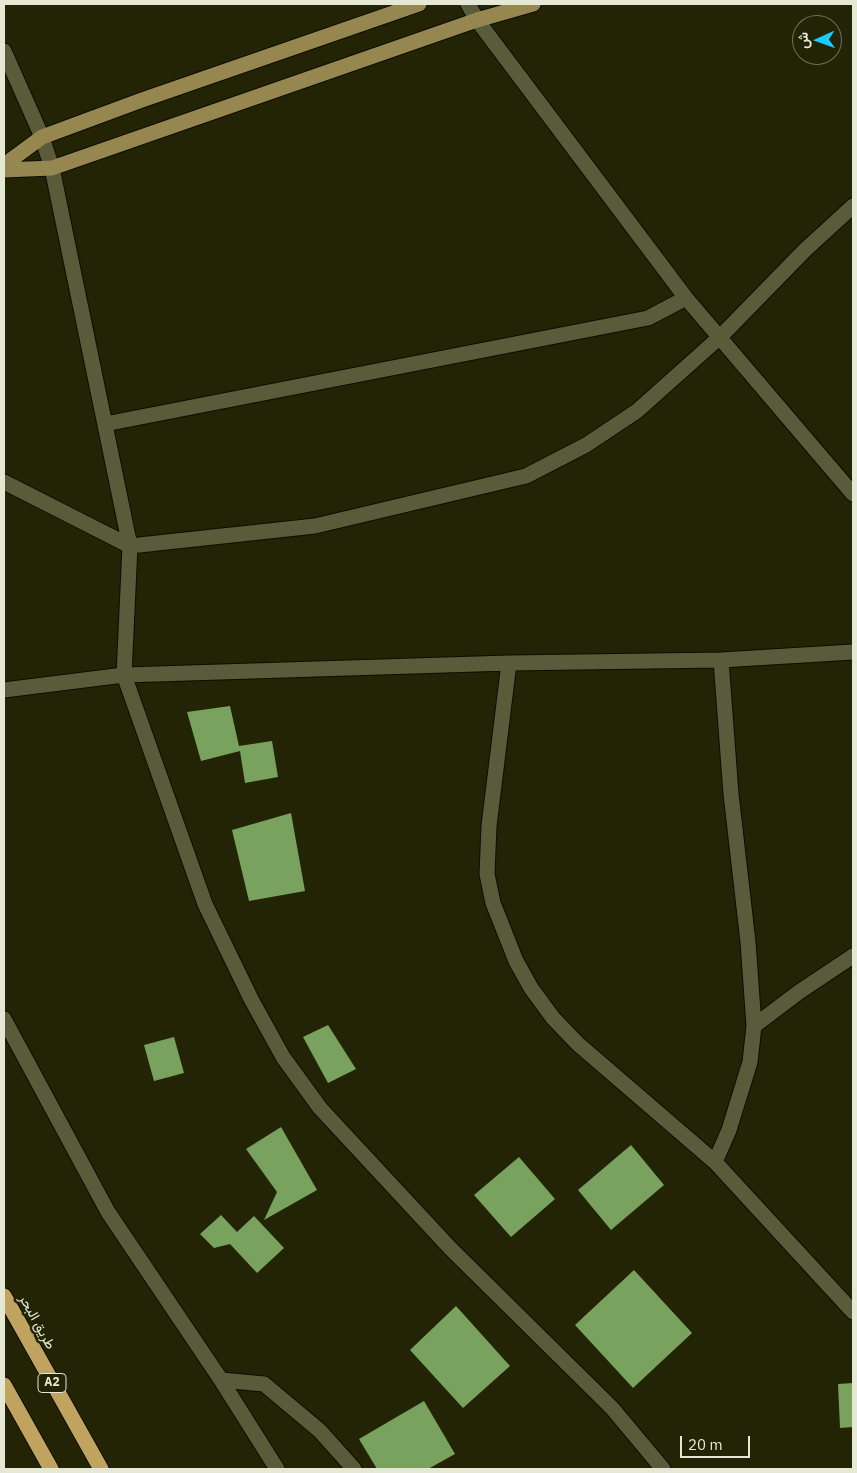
<!DOCTYPE html>
<meta charset="utf-8">
<style>
body{margin:0}
#map{position:relative;width:857px;height:1473px;overflow:hidden;background:#232405;font-family:"IBM Plex Sans",Vazirmatn,sans-serif}
canvas{display:block}
.frame{position:absolute;inset:0;border:5px solid #e6e8d6;pointer-events:none}
.north{position:absolute;left:792px;top:15px;width:50px;height:50px;box-sizing:border-box;background:#232405;border:1px solid #717259;border-radius:50%;rotate:268deg;font-size:14px;font-weight:700;line-height:20px;text-align:center;color:#e6e8d6}
.north::after{content:'';display:block;margin:auto;width:18px;height:22px;background:#1dc9fc;clip-path:polygon(50% 0,100% 100%,50% 72%,0 100%)}
.scale{position:absolute;left:680px;top:1436px;width:70px;height:22px;box-sizing:border-box;border:2px solid #e6e8d6;border-top:0;padding-left:6px;font-size:15px;line-height:18px;white-space:nowrap;color:#e6e8d6;-webkit-text-stroke:4px #232405;paint-order:stroke}
</style>
<div id="map">
<canvas width="857" height="1473"></canvas>
<div class="frame"></div>
<div class="north">ش</div>
<div class="scale">20 m</div>
</div>
<script>
const ctx = document.querySelector('canvas').getContext('2d');
ctx.lineJoin = 'round';
function paint(path, color) { ctx.fillStyle = color; ctx.fill(path, 'evenodd'); }
function stroke(path, color, width, dash) { ctx.strokeStyle = color; ctx.lineWidth = width; ctx.lineCap = dash ? 'butt' : 'round'; ctx.setLineDash(dash || []); ctx.stroke(path); }
function label(font, color, halo, rows, align = 'center') {
  ctx.font = font + ' "IBM Plex Sans",Vazirmatn,sans-serif'; ctx.lineWidth = 5; ctx.setLineDash([]); ctx.textBaseline = 'middle'; ctx.strokeStyle = halo; ctx.fillStyle = color; for (const [text, x, y, turn = 0] of rows) {
    ctx.save(); ctx.translate(x, y); ctx.rotate((+turn || 0) * Math.PI / 180); ctx.textAlign = isNaN(turn) ? turn : align; if (halo) ctx.strokeText(text, 0, 0); ctx.fillText(text, 0, 0); ctx.restore();
  }
}
const building = new Path2D(`
 M230 706 239 746 272 741 278 777 245 783 240 751 201 761 187 712Z
 M291 813 305 891 249 901 232 830Z
 M328 1025 356 1069 328 1083 303 1037Z
 M174 1037 184 1073 154 1081 144 1045Z
 M281 1127 317 1190 264 1220 277 1192 246 1149Z
 M631 1145 664 1185 611 1230 578 1190Z
 M519 1157 555 1199 511 1237 474 1195Z
 M221 1215 237 1232 254 1216 284 1248 257 1273 230 1244 214 1248 200 1234Z
 M634 1270 692 1333 633 1388 575 1325Z
 M456 1306 510 1366 463 1408 410 1350Z
 M853 1383V1427L840 1428 838 1384Z
 M424 1401 455 1454 428 1469H377L359 1439Z`);
const minor = new Path2D(`
 M468 4 477 20 686 298 853 494
 M4 51 42 137 52 168 130 546 124 675 205 904 251 999 283 1057 320 1108 450 1248 612 1408 663 1469
 M105 424 648 318 686 298
 M4 482 130 546 315 526 526 476 586 445 637 411 721 336 805 250 853 206
 M509 663 489 826 487 874 493 903 516 961 531 988 553 1018 578 1044 715 1162 853 1312
 M4 690 124 675 509 663 721 660 853 652
 M4 1019 108 1212 221 1380 277 1469
 M754 1026 799 992 853 956
 M715 1162 729 1130 750 1062 754 1026 748 942 731 794 721 660
 M221 1380 264 1384 320 1431 354 1469`);
const major = new Path2D(`
 M4 165 42 137 142 100 419 4
 M4 170 52 168 477 20 533 4`);
const highway = new Path2D(`
 M4 1296 101 1469
 M4 1385 51 1469`);
const shields = [
 [52,1383,28]
];
const shieldNames = [
 ["A2",52,1383]
];
const streetNames = [
 ["طريق البحر",37,1322,61]
];
paint(building, '#78a25d');
stroke(minor, '#0d0d00', 17);
stroke(major, '#0d0d00', 17);
stroke(highway, '#0d0d00', 17);
stroke(minor, '#595b3b', 15);
stroke(major, '#968650', 15);
stroke(highway, '#bfa35e', 15);
for (const [x, y, w] of shields) { const box = new Path2D(); box.roundRect(x - w / 2, y - 9.5, w, 19, 4); ctx.fillStyle = '#232405'; ctx.fill(box); stroke(box, '#e6e8d6', 1); }
label('bold 12px', '#e6e8d6', null, shieldNames);
label('14px', '#e6e8d6', '#232405', streetNames);
</script>
